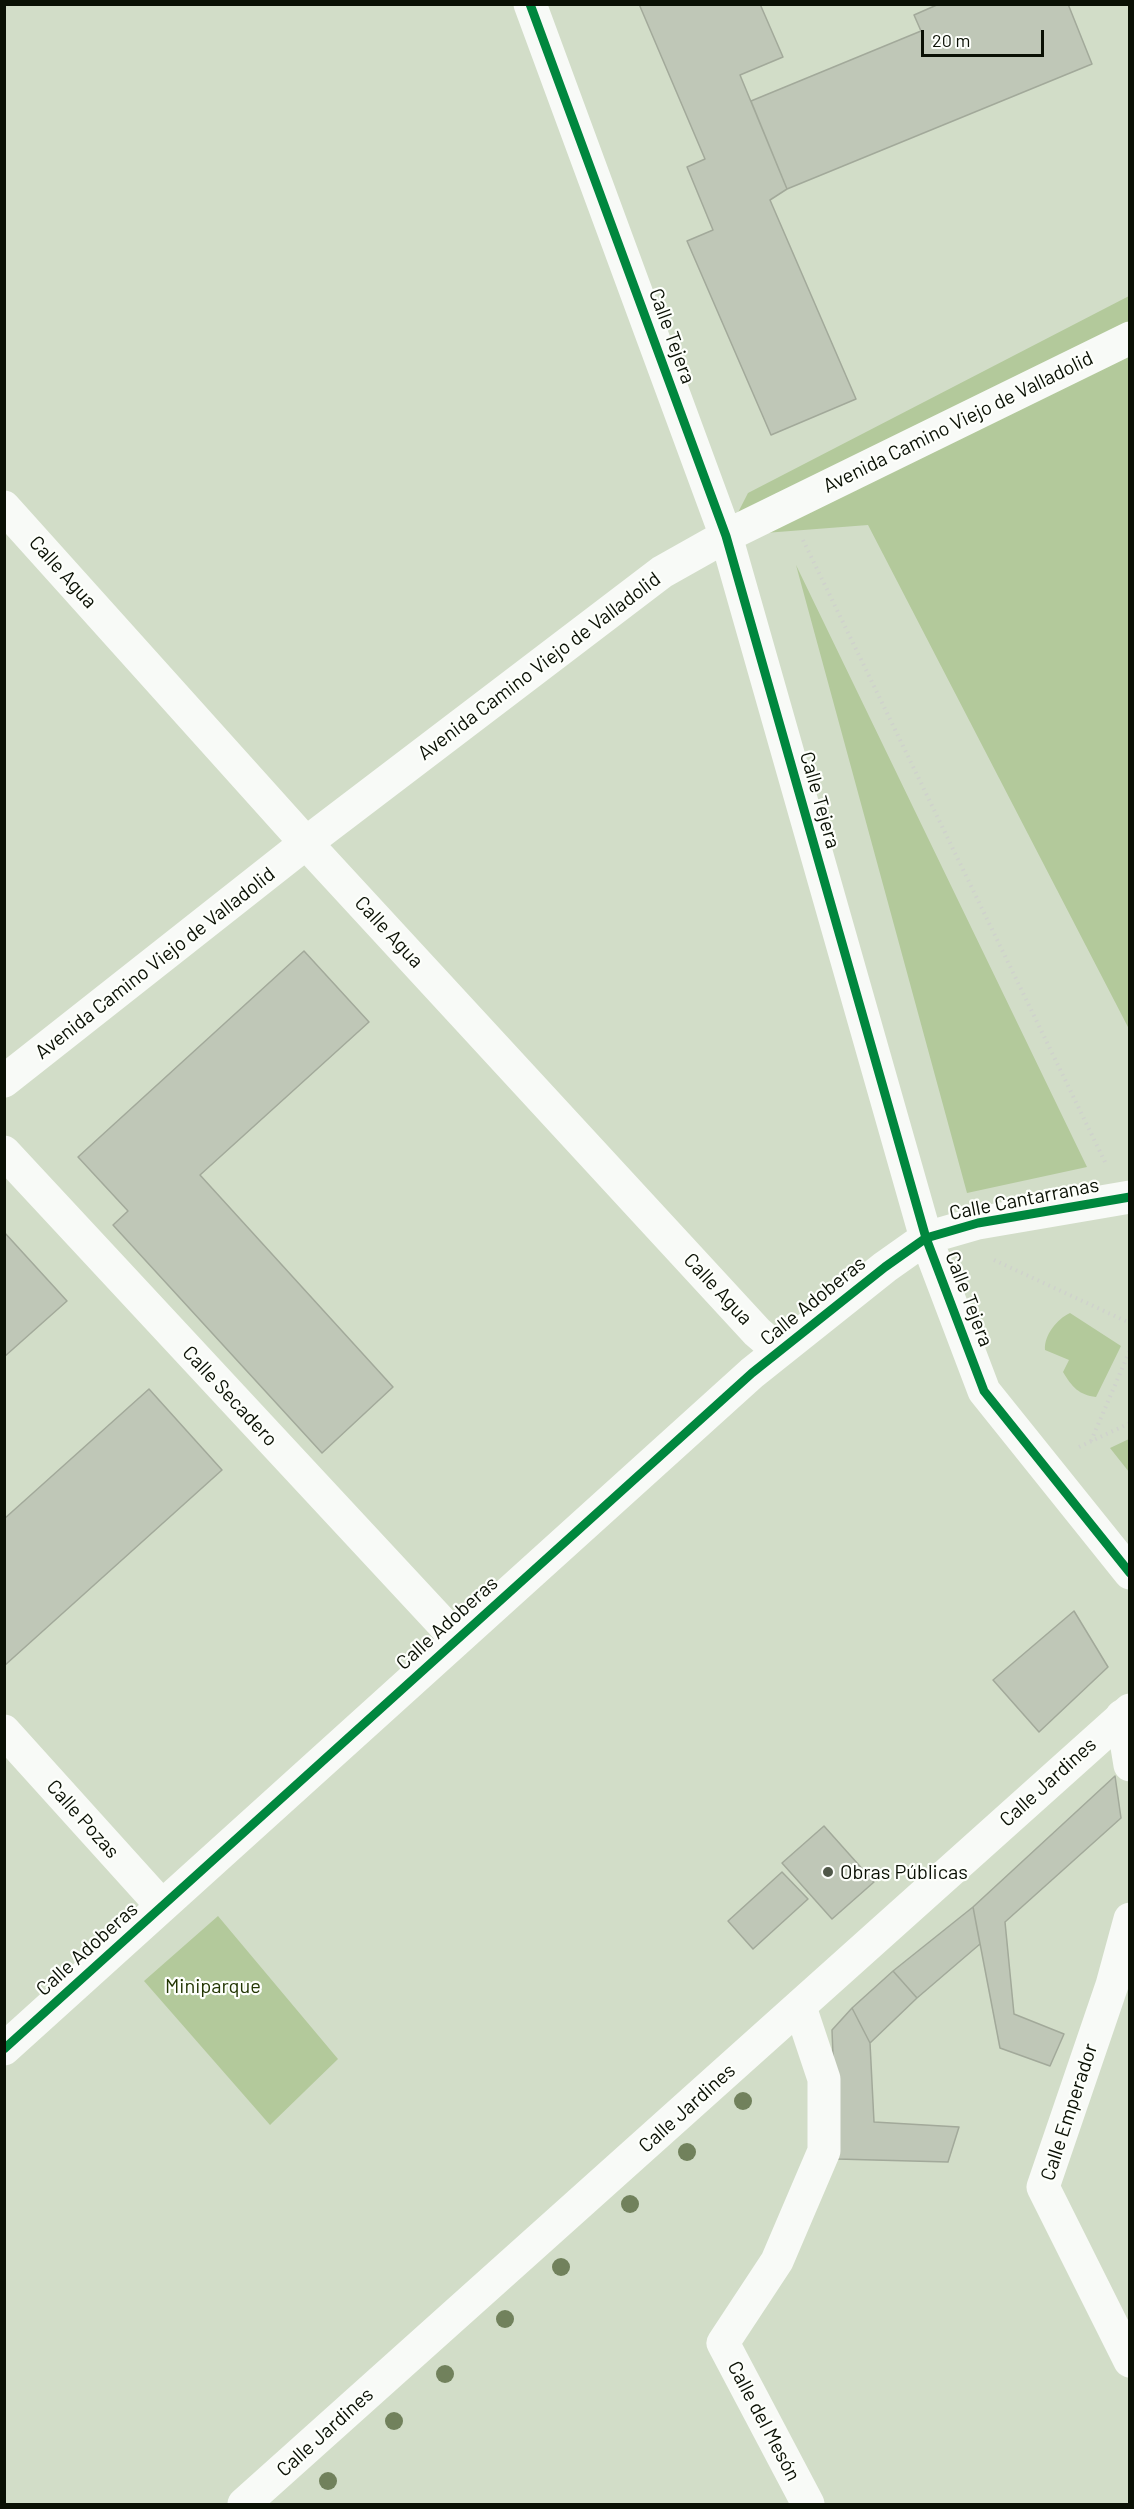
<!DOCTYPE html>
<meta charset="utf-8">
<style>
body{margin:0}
#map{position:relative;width:1134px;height:2509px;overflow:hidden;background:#d2ddc8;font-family:Barlow,sans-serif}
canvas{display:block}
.frame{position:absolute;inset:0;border:6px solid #0a1004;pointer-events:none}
.scale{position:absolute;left:921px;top:30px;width:123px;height:27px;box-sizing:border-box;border:3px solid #0a1004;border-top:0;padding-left:8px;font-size:18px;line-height:21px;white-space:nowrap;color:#0a1004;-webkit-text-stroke:4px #fdfffb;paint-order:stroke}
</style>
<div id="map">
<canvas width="1134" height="2509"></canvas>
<div class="frame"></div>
<div class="scale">20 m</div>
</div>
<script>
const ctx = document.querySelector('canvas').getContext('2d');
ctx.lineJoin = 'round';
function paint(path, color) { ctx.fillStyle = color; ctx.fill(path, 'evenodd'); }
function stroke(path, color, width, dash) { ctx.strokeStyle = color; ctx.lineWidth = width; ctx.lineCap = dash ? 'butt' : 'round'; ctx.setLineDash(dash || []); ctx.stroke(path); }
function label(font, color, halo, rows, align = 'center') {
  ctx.font = font + ' Barlow,sans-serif'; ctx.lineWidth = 4.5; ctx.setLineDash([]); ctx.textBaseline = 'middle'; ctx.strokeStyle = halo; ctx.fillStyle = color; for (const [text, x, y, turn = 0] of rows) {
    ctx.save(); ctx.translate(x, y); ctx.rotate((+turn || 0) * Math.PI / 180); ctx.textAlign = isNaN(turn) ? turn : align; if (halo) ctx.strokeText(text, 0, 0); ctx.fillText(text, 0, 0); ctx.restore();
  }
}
const green = new Path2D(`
 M1129 296V1029L868 525 726 536 748 493Z
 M796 565 1087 1167 967 1193Z
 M1070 1313 1121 1346 1096 1397C1079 1395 1072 1387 1063 1372L1069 1360 1045 1350C1044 1335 1057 1319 1070 1313Z
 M1129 1439V1472L1110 1448Z
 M218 1916 338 2059 270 2125 144 1981Z`);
const building = new Path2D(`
 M639 4H760L783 57 740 75 787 189 770 200 856 399 771 435 687 241 713 230 687 167 705 159Z
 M939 4H1068L1092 64 787 189 751 101 921 31 914 15Z
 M304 951 369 1022 200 1175 393 1387 322 1453 113 1225 128 1211 78 1157Z
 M4 1232 67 1301 4 1357Z
 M149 1389 222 1470 4 1666V1519Z
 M1074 1611 1108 1667 1039 1732 993 1680Z
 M1115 1776 1121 1818 1005 1922 1014 2014 1064 2034 1050 2066 1000 2048 973 1907Z
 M824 1826 874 1882 832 1919 782 1863Z
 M782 1872 808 1899 753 1949 728 1921Z
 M973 1907 980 1944 917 1998 893 1971Z
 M893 1971 917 1998 870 2043 852 2008Z
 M852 2008 870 2043 874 2122 959 2127 948 2162 837 2159 832 2030Z`);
const path = new Path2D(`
 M803 540 1105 1162
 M994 1260 1130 1323
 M1091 1441 1130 1350
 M1079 1447 1130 1423`);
const minor = new Path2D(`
 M530 4 726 536 926 1238 984 1391 1130 1573
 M4 507 306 843 757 1332 779 1351
 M4 1081 306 843 662 572 726 536 1130 338
 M4 1152 456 1638
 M1122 1716 1130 1765
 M4 1731 162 1906
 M1130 1919 1112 1985 1043 2187 1130 2361
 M800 2007 824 2079V2151L777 2261 723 2343 808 2504
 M4 2049 752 1373 885 1267 926 1238 978 1223 1130 1197`);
const secondary = new Path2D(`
 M244 2504 1130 1710`);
const cycleway = new Path2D(`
 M530 4 726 536 926 1238 984 1391 1130 1573
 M4 2049 752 1373 885 1267 926 1238 978 1223 1130 1197`);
const trees = [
 [743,2101],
 [687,2152],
 [630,2204],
 [561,2267],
 [505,2319],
 [445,2374],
 [394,2421],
 [328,2481]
];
const markers = [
 [828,1872,6,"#505849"]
];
const streetNames = [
 ["Calle Tejera",672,336,70],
 ["Avenida Camino Viejo de Valladolid",958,422,-26],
 ["Calle Agua",63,572,48],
 ["Avenida Camino Viejo de Valladolid",539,666,-37],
 ["Calle Tejera",820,800,74],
 ["Calle Agua",389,932,47],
 ["Avenida Camino Viejo de Valladolid",155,963,-38],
 ["Calle Cantarranas",1024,1199,-11],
 ["Calle Agua",718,1289,47],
 ["Calle Tejera",969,1299,69],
 ["Calle Adoberas",813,1301,-39],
 ["Calle Secadero",230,1396,47],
 ["Calle Adoberas",447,1623,-42],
 ["Calle Jardines",1048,1782,-42],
 ["Calle Pozas",83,1819,48],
 ["Calle Adoberas",87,1949,-42],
 ["Calle Jardines",687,2108,-42],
 ["Calle Emperador",1069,2112,-72],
 ["Calle del Mesón",764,2421,62],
 ["Calle Jardines",325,2432,-42]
];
const poiNames = [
 ["Obras Públicas",840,1872]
];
const parkNames = [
 ["Miniparque",213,1986]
];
paint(green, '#b3c99b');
paint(building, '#bfc7b7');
stroke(building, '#a2a99a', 1.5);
stroke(path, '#cfd2cc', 4, [1.5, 4.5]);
stroke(minor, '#f8faf7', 33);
stroke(secondary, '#f8faf7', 33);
stroke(cycleway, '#00873e', 9);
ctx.fillStyle = '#71815c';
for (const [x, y] of trees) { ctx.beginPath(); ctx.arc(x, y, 9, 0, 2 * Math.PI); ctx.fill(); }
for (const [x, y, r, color] of markers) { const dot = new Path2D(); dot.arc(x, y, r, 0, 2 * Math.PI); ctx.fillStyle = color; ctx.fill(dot); stroke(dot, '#fdfffb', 2); }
label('20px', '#0a1004', '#fdfffb', streetNames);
label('20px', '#0a1004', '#fdfffb', poiNames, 'left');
label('20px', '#223603', '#fdfffb', parkNames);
</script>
